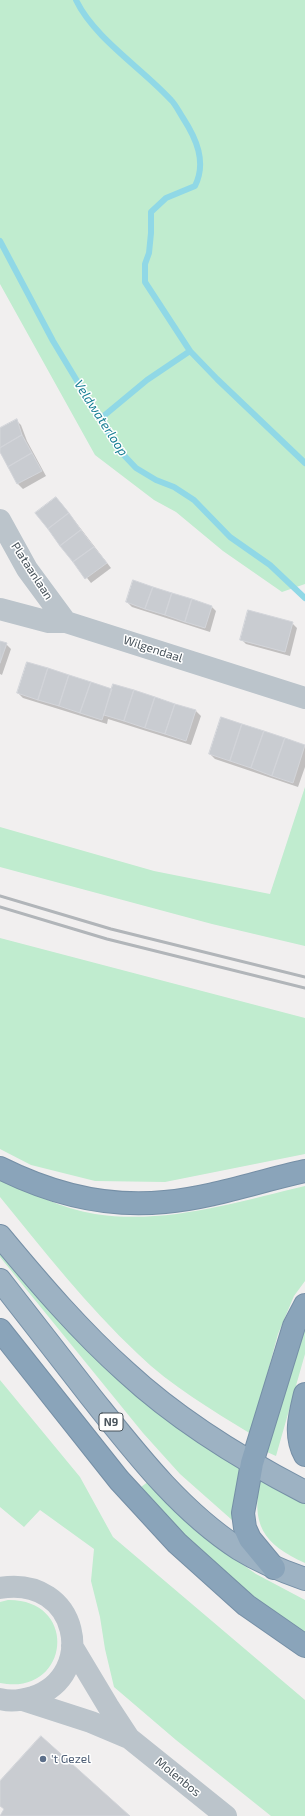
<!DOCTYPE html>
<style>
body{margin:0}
canvas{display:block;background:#f1efef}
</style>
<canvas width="305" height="1816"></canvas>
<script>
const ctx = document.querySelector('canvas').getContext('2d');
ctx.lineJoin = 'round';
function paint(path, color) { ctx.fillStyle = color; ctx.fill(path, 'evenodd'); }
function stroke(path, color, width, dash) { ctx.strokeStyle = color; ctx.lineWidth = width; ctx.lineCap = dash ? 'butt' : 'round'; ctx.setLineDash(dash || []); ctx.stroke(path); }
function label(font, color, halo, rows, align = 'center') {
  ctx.font = font + ' "Exo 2",sans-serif'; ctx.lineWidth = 3; ctx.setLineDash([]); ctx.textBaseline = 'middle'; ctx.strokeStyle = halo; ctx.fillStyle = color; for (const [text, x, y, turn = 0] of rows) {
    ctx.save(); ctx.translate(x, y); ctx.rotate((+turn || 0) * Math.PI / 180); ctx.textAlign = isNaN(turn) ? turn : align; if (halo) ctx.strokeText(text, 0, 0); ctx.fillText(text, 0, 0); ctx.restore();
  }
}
const green = new Path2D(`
 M0 0H305V584L282 592 223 551 176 512 154 500 95 455 0 284Z
 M305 787V946L212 924 0 867V827L154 871 270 894Z
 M0 938 305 1018V1154L165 1182 95 1181 31 1165 0 1149Z
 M0 1179C30 1192 62 1209 95 1214 165 1225 237 1202 305 1186V1281L294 1296 278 1334 251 1434C212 1410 171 1386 138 1354 87 1306 44 1251 0 1197Z
 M0 1249 241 1468 232 1520 180 1474 143 1433 0 1257Z
 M305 1324V1354L276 1456 267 1452Z
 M0 1380 80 1477 113 1537 305 1700V1816H271L176 1740 114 1687 105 1649 100 1617 91 1581 94 1549 40 1510 24 1527 0 1507Z
 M261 1478 305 1498V1563C263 1544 250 1524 261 1478Z
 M149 1481 205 1538 256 1574 305 1600V1635L244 1590 191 1542 141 1487Z
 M8 1600C80 1599 70 1697 0 1683V1602Z`);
const shadow = new Path2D(`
 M16 420 21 425 27 441 46 476 23 489 18 484 0 452V429Z
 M61 503 111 568 91 583 36 513Z
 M127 602 211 606 216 611 210 632 132 607Z
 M292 623 297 628 290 656 246 644 241 639Z
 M0 642 6 644 11 649 2 675 0 674Z
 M114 685 196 711 201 716 191 745 108 719 107 724 23 698 18 693 113 690Z
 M222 718 305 746V767L298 787 215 759 210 754Z`);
const stream = new Path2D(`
 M76 0C94 38 143 69 171 100 176 105 179 112 183 118 196 138 207 162 195 186L166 198 151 212V233L149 253 145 264V282L190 351 147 380 100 419
 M0 241 53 341 118 449 136 468 156 480 174 487 194 500 230 537 270 565 305 598
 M190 351 217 379 305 463`);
const building = new Path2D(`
 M17 419 22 435 0 448V428Z
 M22 435 32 453 8 467 0 452V448Z
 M32 453 42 471 17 484 8 467Z
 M56 497 69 513 48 529 35 513Z
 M69 513 81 530 60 546 48 529Z
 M81 530 94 547 73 562 60 546Z
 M94 547 107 563 85 579 73 562Z
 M133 580 153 587 145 609 126 602Z
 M153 587 172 593 165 615 145 609Z
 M172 593 192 599 185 622 165 615Z
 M192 599 212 606 205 628 185 622Z
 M248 610 293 622 285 652 240 640Z
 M0 641 7 643 0 663Z
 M27 662 48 668 38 700 17 693Z
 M48 668 69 675 59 706 38 700Z
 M69 675 91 682 80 713 59 706Z
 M91 682 112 689 102 720 80 713Z
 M113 684 134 690 124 721 104 715Z
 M134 690 155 697 145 728 124 721Z
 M155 697 175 704 165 734 145 728Z
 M175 704 196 710 186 741 165 734Z
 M221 717 242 724 230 761 209 754Z
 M242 724 264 731 251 768 230 761Z
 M264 731 285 738 272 776 251 768Z
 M285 738 305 745 293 783 272 776Z
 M41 1736 130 1816H0L4 1809 0 1806V1781Z`);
const minor = new Path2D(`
 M0 520 27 569 66 622
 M0 609 49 622H66L305 698
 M0 1588C79 1575 98 1675 33 1697 23 1700 10 1702 0 1699
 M72 1646 108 1706 129 1738
 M23 1700 91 1722 129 1738 226 1816`);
const trunk = new Path2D(`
 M0 1236C39 1283 80 1331 126 1372 179 1421 241 1459 305 1492
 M0 1280C30 1319 61 1358 91 1397 135 1452 179 1510 239 1549 260 1562 282 1571 305 1579`);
const motorway = new Path2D(`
 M0 1168C52 1194 107 1208 165 1202 212 1198 259 1181 305 1171
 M0 1330 119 1480 177 1543 246 1605 305 1646
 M305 1394C300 1415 294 1435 305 1455
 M274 1568 250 1539 245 1528 243 1513 252 1463 294 1326 305 1305`);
const rail = new Path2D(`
 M0 896 111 929 305 977
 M0 907 107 939 305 988`);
const markers = [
 [43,1759,4,"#5c6f8a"]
];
const shields = [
 [111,1422,24]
];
const shieldNames = [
 ["N9",111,1422]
];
const streetNames = [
 ["Plataanlaan",32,571,57],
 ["Wilgendaal",153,649,18],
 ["Molenbos",178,1777,39]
];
const serviceNames = [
 ["'t Gezel",51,1759]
];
const waterNames = [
 ["Veldwaterloop",101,418,57]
];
paint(green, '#c0eccf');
paint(shadow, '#0003');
stroke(stream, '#90d8e6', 6);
paint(building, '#c9ccd1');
stroke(building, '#d3d5da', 1);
stroke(trunk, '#758fa6', 24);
stroke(motorway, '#758fa6', 24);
stroke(minor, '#bbc4cb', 22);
stroke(trunk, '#9db2c3', 22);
stroke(motorway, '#8aa4ba', 22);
stroke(rail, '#b1b5b9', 3);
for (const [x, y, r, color] of markers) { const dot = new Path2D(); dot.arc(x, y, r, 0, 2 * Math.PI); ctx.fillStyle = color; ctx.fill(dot); stroke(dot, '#fff', 1.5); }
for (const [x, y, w] of shields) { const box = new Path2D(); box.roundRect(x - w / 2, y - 9, w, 18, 3); ctx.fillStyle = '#fff'; ctx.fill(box); stroke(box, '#48535b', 1); }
label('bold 11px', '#48535b', null, shieldNames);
label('12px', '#48535b', '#fff', streetNames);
label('12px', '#4e5e75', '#fff', serviceNames, 'left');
label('italic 13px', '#167e93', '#fff', waterNames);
</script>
